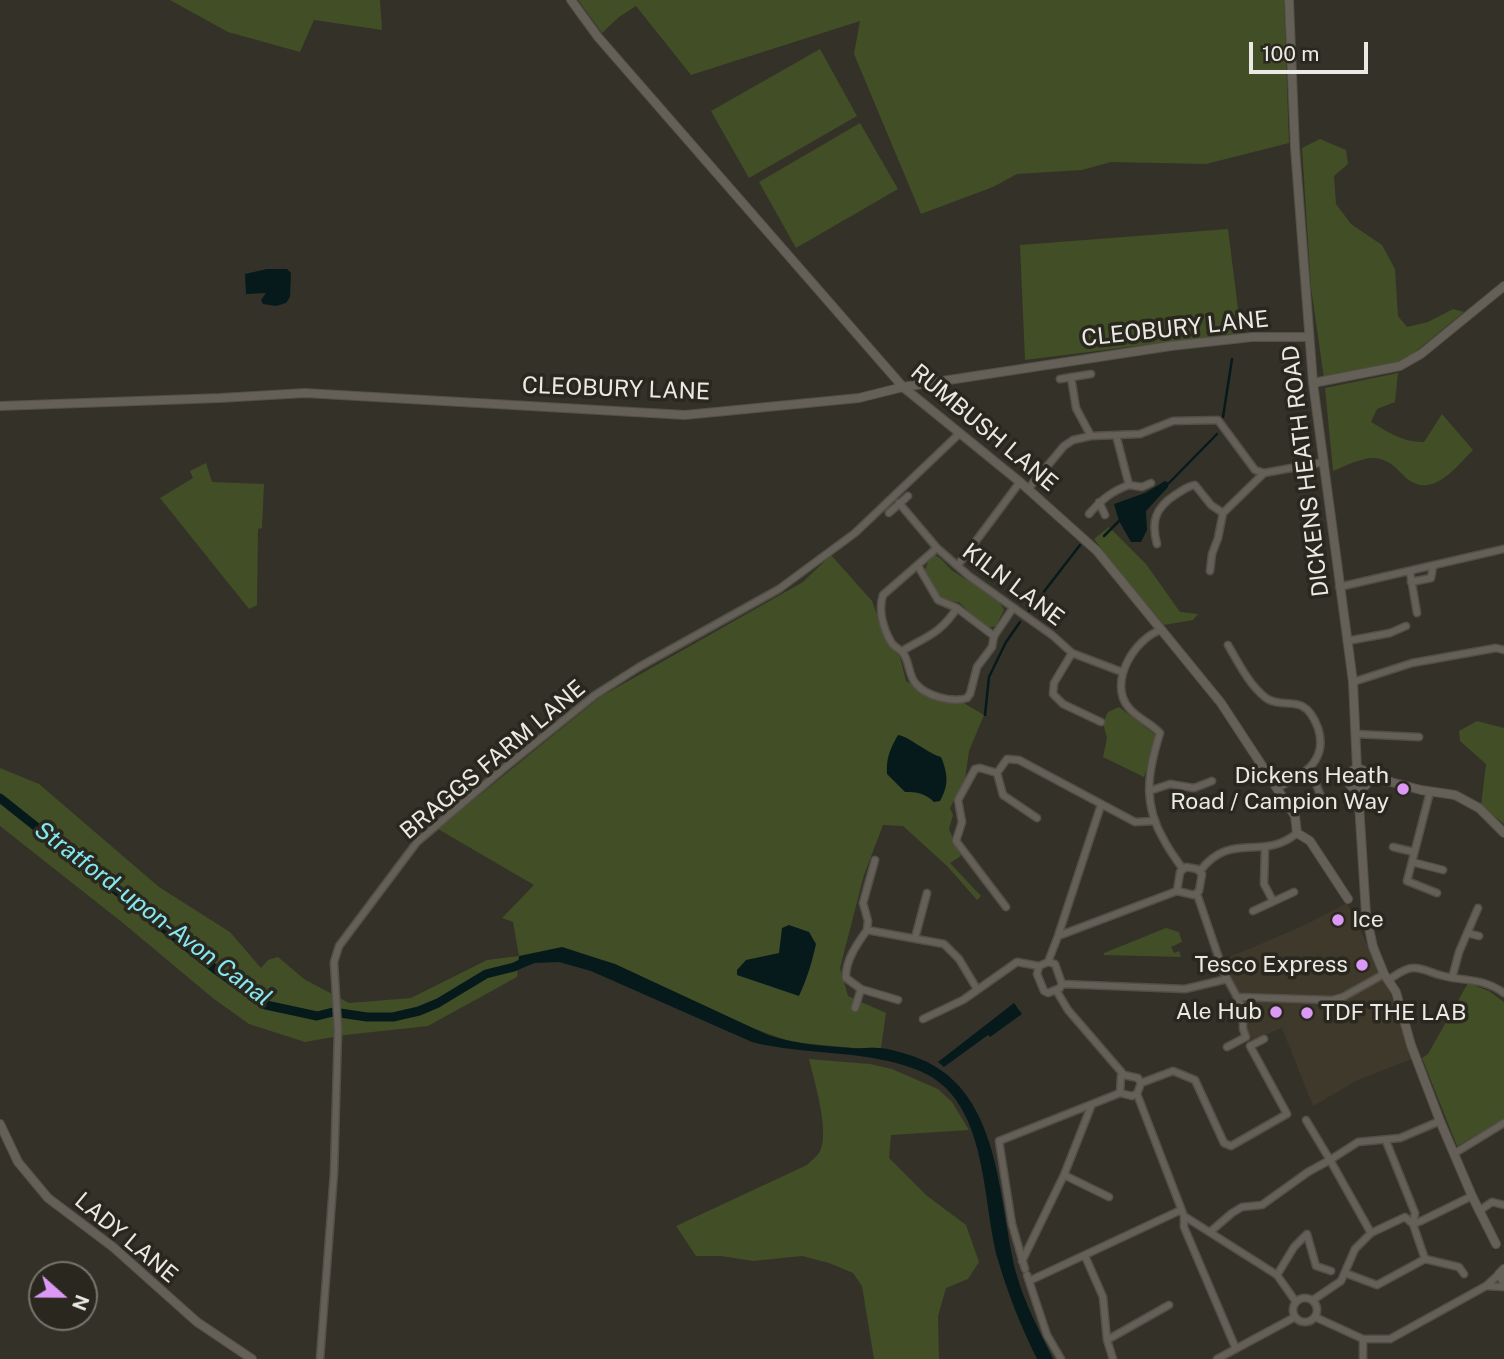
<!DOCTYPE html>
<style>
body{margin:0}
#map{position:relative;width:1504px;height:1359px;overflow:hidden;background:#343129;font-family:"Public Sans",sans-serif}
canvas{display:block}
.north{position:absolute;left:28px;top:1261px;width:70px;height:70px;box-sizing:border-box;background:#2a271f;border:2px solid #77756e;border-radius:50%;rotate:111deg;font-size:19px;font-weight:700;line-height:28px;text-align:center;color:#ebe9e4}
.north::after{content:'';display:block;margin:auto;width:24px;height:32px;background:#db99f5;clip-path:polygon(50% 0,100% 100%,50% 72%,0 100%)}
.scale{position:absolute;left:1249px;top:42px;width:119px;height:32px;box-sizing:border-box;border:4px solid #ebe9e4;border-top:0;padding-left:9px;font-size:21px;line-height:24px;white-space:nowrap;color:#ebe9e4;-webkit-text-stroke:5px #2a271f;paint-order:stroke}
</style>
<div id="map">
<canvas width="1504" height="1359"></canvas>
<div class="north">N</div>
<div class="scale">100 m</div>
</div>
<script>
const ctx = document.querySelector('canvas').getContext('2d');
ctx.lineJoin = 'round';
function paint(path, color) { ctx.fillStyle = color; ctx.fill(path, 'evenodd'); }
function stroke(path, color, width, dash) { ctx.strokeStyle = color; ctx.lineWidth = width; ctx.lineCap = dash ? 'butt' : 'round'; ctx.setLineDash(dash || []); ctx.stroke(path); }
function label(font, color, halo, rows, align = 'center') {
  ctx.font = font + ' "Public Sans",sans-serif'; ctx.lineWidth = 7; ctx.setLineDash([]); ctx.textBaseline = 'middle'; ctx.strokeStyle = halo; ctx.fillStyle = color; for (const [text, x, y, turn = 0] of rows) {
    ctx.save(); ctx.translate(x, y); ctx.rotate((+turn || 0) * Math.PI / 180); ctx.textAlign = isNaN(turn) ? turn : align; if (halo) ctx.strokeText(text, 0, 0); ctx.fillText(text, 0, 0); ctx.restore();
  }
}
const built = new Path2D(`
 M1347 903 1386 983 1400 1017 1412 1059 1358 1080 1313 1106 1282 1028 1252 1040 1246 1028 1245 1003 1228 972 1225 959 1303 926Z`);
const green = new Path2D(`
 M170 0H380L382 30 314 20 300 52 228 32Z
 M578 0H1284L1289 143 1206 164 1111 162 1082 170 1017 174 993 187 921 214 854 54 860 21 691 75 636 6 619 17 602 33Z
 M820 49 857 116 749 178 711 111Z
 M860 123 898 189 796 248 759 182Z
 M1320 139 1346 150 1348 164 1334 176 1336 204 1351 224 1382 245 1395 269 1398 316 1407 327 1428 322 1453 309 1464 312 1404 361 1324 378 1311 288 1302 148Z
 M1228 229 1241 333 1025 360 1020 245Z
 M1398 373 1395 402 1377 409 1371 422C1388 432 1404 443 1424 442L1442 414 1473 450C1456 467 1432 500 1406 478 1396 468 1390 460 1375 458 1362 457 1345 466 1333 471L1325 388Z
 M206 463 212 482 264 484 262 528 258 529 257 605 249 609 160 498 193 478 190 471Z
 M1109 527 1146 564 1180 612 1198 614 1193 620 1164 625 1127 582 1094 539Z
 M831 555 872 601 886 640 900 657 906 681 926 692 957 699 984 715 969 751 965 779 950 808 953 815 949 829 961 856 950 863 981 896 977 900 947 866 903 826 883 825 864 875 840 968 848 996 886 1013 881 1048H854L791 1042 736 1022 615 964 519 956 517 977 428 1026 345 1035 305 1042 249 1024 214 999 123 923 0 826V768L39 784 159 887 230 932 261 968 268 960 278 957 304 979 349 1003 411 998 487 960 519 956 513 922 502 918 534 885 438 829 600 697 803 582Z
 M935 555C945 560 947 568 956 573 973 586 994 589 1004 610L996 626 988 628 980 623 959 602 944 601C935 593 932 580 925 570L929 559Z
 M1119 707 1157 736 1144 777 1103 757 1107 738 1103 723 1108 712Z
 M1477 721 1504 728V824L1481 806 1486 764 1460 741 1459 731Z
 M1166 928 1179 932 1182 942 1171 947 1174 953 1179 951 1181 957 1104 955V953Z
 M1468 983 1489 991 1504 1002V1119L1457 1146 1422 1058 1428 1054Z
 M809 1059 870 1064 892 1069 938 1089 952 1102 969 1130 891 1135 889 1158 926 1195 966 1225 979 1262 968 1279 946 1288 938 1316 939 1359H874L862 1286 853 1273 829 1263 802 1256 753 1261 721 1256H696L676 1226 807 1165C811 1161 816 1157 819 1153 831 1134 814 1081 809 1059Z`);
const water = new Path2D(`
 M267 269H287L291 273 290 297 286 303 276 306 263 304 261 300 266 293 246 294 245 274Z
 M1165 481 1169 483 1168 487 1146 511 1147 530 1141 542H1131L1119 521 1114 504 1145 493Z
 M898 735C910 737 925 752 941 757 948 774 949 785 940 801L934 802C925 793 917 792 905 792L887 774C886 758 890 749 898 735Z
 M789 925 809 932 816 944C812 962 807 979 799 996L737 975V970L746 960 779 953 782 928Z
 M562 947 615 964 768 1035C795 1044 824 1046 852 1048 861 1049 870 1047 878 1048 890 1048 918 1057 929 1063 1003 1101 998 1206 1017 1276 1025 1304 1040 1332 1053 1359H1037C1021 1327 1008 1294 998 1260 981 1199 989 1100 920 1071 867 1049 806 1056 752 1042L591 971 559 962 535 963 518 969 519 956Z
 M1014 1003 1022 1014 990 1037 988 1035 944 1067 938 1062Z`);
const stream = new Path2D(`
 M1223 417 1232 359
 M1169 483 1217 434
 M1104 536 1119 521
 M1029 611 1080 545
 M985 715 989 677 1006 642 1020 622`);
const canal = new Path2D(`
 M0 798 215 969 266 1005 317 1016 333 1012 367 1017H393L419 1011 438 1003 486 974 514 967 527 961`);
const minor = new Path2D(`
 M1071 377 1076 408 1091 436
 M1060 379 1091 374
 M1116 435 1129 485 1142 487 1151 483
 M1028 489 1064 446 1073 440 1091 436 1140 434 1173 421 1218 420 1255 470 1264 473 1324 462
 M1099 502 1105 515
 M899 503 937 548 969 576 1052 635 1072 653 1122 672
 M889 513 908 496
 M1223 513 1264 473
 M1089 514C1101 500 1112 491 1129 485
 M1157 544C1151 522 1155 508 1175 495 1182 491 1187 486 1195 485L1211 505 1223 513 1218 538 1212 554 1210 571
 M937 548 883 595C878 610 883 628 891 642 894 647 900 649 903 653 910 662 908 675 916 684 926 696 952 703 967 698L970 694 977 667 992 647 994 636 1013 608
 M958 565 1020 482
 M918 566 938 600 957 608 994 636
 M1410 572 1417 613
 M1411 582 1431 578 1433 566
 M1339 587 1504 549
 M1161 630C1135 638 1107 683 1129 708 1137 718 1151 723 1160 733 1148 771 1142 803 1164 840 1169 850 1176 859 1182 868
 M1347 641 1390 633 1406 626
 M1228 645C1238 662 1249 685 1266 698 1277 706 1291 701 1302 706 1310 710 1315 720 1318 728 1329 762 1302 775 1277 788
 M902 651C927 636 940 634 957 608
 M1072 653 1054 683 1053 694 1063 704 1101 722
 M1353 682 1412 663 1496 648 1504 650
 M1355 734 1419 737
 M1307 771 1314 779 1322 799
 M997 773 1003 795 1037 818
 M1149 791 1170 784 1194 788 1212 781
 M1430 792 1407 881 1437 893
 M1393 847 1414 852
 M1265 848 1264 884 1273 901
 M1412 862 1443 870
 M1186 867 1197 869 1202 874 1199 891 1194 895 1177 891 1180 872Z
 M1200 871C1231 830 1263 862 1297 833
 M1197 894 1224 973 1243 1008V1029L1246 1037 1227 1047
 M1006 907 956 841 962 822 958 800 975 769 980 768 997 773 1007 759 1019 760 1135 822 1155 821
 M1253 911 1294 892
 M867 930 868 921 863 903 875 860
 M1467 933 1479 936
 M1058 936 1101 805
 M915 938 927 893
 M1048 962 1055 964 1062 984 1060 988 1048 993 1044 991 1037 974 1039 966 1048 962 1058 936 1177 891
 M1452 978 1459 952 1478 908
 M1388 980C1395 976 1404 968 1413 968 1422 967 1431 973 1440 975 1464 982 1482 977 1504 993
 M1062 984 1185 989 1227 979
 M1056 990 1068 1010 1124 1075
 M1238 997 1332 1000 1343 997 1384 974
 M898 1000 861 989 846 978C845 961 857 944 867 930L944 944 959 959 977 989
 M855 1008 861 989
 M923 1019 963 1000 1017 962 1039 966
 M1141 1083 1173 1071 1195 1080 1224 1143 1231 1146 1287 1114 1250 1046 1264 1039
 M1137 1094 1132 1096 1120 1093 1121 1076 1124 1075 1138 1078 1141 1083 1137 1094 1184 1216 1277 1275 1296 1302
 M1306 1120 1330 1160 1358 1142 1400 1138 1440 1121
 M1386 1141 1415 1213 1413 1224 1425 1259
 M1455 1153 1504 1123
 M1064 1175 1109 1197
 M1479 1211 1492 1202 1504 1205
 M1184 1216V1227L1236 1349
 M1210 1232 1232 1213 1242 1207 1262 1205 1308 1172 1330 1160 1371 1233
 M1085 1256 1103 1297 1107 1340 1113 1359
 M1022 1261 1064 1175 1092 1104
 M1025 1269 1012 1224 999 1141 1120 1093
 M1345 1273 1377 1285 1425 1259 1459 1267 1464 1274
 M1027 1275 1047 1335 1061 1359
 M1277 1275 1294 1247 1307 1234 1316 1266 1331 1271
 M1029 1281 1181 1210
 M1486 1286 1504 1287
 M1293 1310a12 12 0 1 1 24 0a12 12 0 1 1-24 0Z
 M1313 1300 1341 1281 1355 1249 1371 1233 1405 1217 1413 1224 1421 1221 1472 1196
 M1315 1317 1363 1339H1390L1486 1286 1499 1274
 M1107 1340 1169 1305
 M320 1359 334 1173 338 1030 334 962 339 946 417 842 503 769 595 695 639 667 779 589 855 533 960 433
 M1217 1359 1295 1317
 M1363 1359V1339`);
const tertiary = new Path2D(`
 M571 0 598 37 903 387 1020 482 1097 551 1221 703 1295 816 1297 833 1310 841 1348 899
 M1289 0 1295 148 1313 383 1353 682 1357 769
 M1313 383 1400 366 1421 354 1504 286
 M0 406 220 398 305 393 685 415 859 398 903 387 1171 346 1252 337H1309
 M1348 779a10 10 0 1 1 20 0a10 10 0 1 1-20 0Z
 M1368 780 1391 782 1421 790 1455 795 1479 808 1504 833
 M1358 788 1366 914 1373 947 1384 974 1396 992 1411 1045 1440 1121 1472 1196 1496 1244
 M0 1124 18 1162 48 1198 113 1247 197 1322 252 1359
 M1504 1269 1499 1274 1504 1282`);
const markers = [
 [1403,789,7,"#db99f5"],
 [1338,920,7,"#db99f5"],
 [1362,965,7,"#db99f5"],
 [1276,1012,7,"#db99f5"],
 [1307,1013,7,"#db99f5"]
];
const streetNames = [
 ["CLEOBURY LANE",1175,329,-6],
 ["CLEOBURY LANE",616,389,2],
 ["RUMBUSH LANE",984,428,40],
 ["DICKENS HEATH ROAD",1306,471,-97],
 ["KILN LANE",1013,585,37],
 ["BRAGGS FARM LANE",493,760,-40],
 ["LADY LANE",126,1238,40]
];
const poiNames = [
 ["Dickens Heath",1389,776],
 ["Road / Campion Way",1389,802],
 ["Ice",1352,920,"left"],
 ["Tesco Express",1348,965],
 ["Ale Hub",1262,1012],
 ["TDF THE LAB",1321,1013,"left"]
];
const waterNames = [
 ["Stratford-upon-Avon Canal",153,914,37]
];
paint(built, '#3f392b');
paint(green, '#424e25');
paint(water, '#061a1c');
stroke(stream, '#061a1c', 2.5);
stroke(canal, '#061a1c', 9);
stroke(minor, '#524f48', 9);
stroke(tertiary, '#524f48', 10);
stroke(minor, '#646057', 6);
stroke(tertiary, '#646057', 8);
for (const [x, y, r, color] of markers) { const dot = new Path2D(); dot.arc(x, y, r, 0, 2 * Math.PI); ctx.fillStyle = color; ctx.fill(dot); stroke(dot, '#2a271f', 2.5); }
label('23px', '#ebe9e4', '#2a271f', streetNames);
label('23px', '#ebe9e4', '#2a271f', poiNames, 'right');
label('italic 24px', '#83e9f0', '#2a271f', waterNames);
</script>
